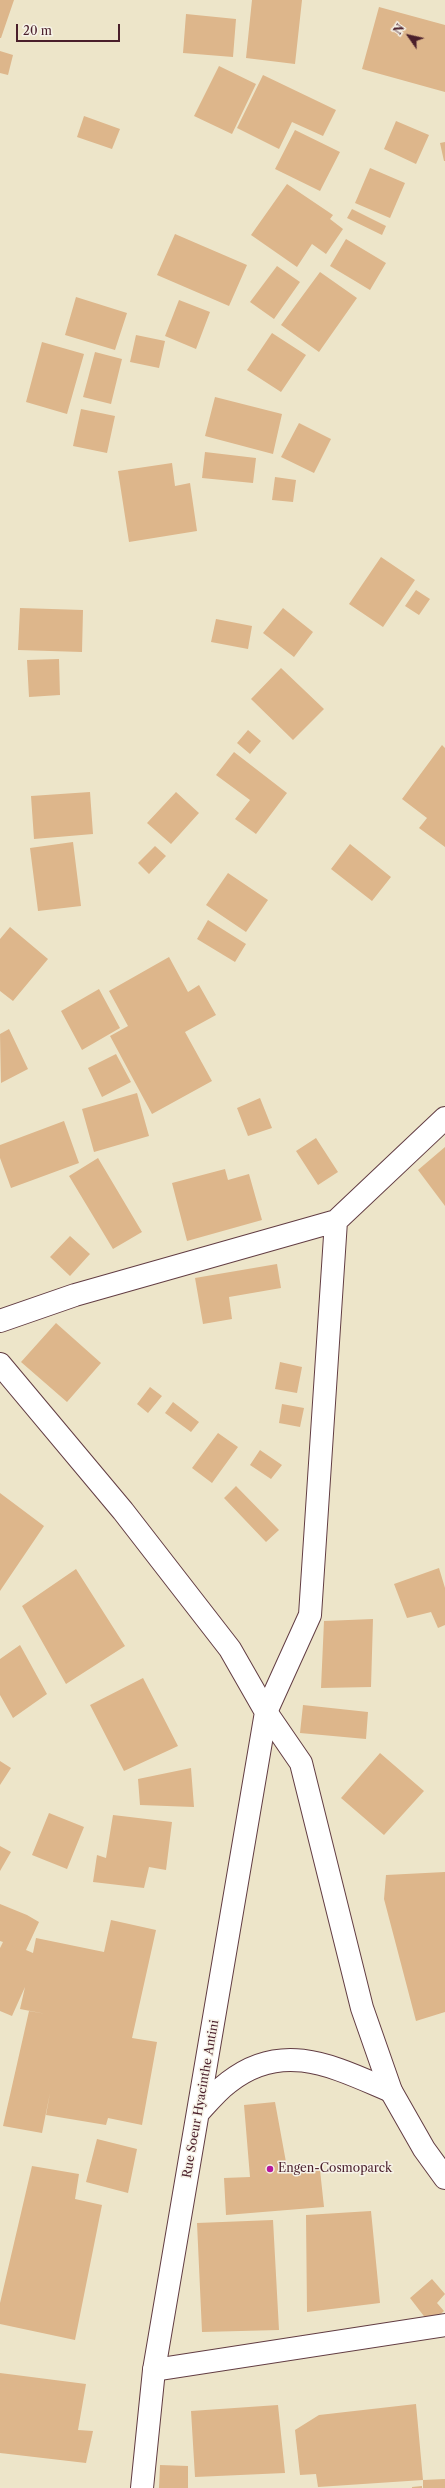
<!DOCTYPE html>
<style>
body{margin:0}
#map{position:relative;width:445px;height:2488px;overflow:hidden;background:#ede5c9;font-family:"Libre Caslon Text",serif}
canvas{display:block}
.north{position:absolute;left:389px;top:16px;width:40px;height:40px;-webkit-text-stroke:3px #f7f3e8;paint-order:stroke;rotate:304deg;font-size:11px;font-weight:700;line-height:16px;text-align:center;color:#4a1f2b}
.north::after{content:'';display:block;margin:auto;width:14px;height:18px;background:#4a1f2b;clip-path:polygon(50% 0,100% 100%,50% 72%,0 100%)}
.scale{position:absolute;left:16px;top:24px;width:104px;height:18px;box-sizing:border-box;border:2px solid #4a1f2b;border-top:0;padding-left:5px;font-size:12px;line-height:14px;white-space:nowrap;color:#4a1f2b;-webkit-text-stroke:3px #f7f3e8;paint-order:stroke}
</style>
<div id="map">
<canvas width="445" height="2488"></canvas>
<div class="north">N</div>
<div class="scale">20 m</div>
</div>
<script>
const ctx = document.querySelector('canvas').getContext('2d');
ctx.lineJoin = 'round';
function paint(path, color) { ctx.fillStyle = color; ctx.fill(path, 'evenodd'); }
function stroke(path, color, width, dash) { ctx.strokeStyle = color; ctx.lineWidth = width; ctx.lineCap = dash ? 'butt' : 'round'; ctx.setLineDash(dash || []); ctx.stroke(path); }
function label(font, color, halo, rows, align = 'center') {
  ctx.font = font + ' "Libre Caslon Text",serif'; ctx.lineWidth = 3; ctx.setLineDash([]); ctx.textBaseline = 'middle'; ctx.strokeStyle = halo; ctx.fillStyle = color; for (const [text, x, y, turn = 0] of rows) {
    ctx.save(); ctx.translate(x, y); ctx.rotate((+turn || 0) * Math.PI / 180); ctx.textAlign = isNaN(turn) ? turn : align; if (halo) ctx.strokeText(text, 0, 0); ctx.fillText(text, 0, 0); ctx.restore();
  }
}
const building = new Path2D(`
 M0 0H14L1 38H0Z
 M252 0H302L295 64 246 58Z
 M379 7 445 25V92L362 69Z
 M186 14 236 19 233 57 183 53Z
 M0 51 13 55 8 75 0 73Z
 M219 66 256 84 232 134 194 116Z
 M263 75 336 110 323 136 292 122 279 149 237 128Z
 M84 116 120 129 112 149 77 137Z
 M396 121 429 135 416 164 384 149Z
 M295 130 340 152 320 191 275 169Z
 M445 142V161H444L440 143Z
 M370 168 405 183 390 218 355 203Z
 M287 184 333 215 330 219 343 229 326 254 312 244 297 267 251 235Z
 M352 209 386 226 382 235 347 218Z
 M175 234 247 265 229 306 157 275Z
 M346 239 386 263 370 290 330 266Z
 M277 266 300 282 274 319 250 302Z
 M320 272 357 298 319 352 281 325Z
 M76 297 127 313 115 350 65 335Z
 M179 300 210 312 196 349 165 336Z
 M272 333 306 355 281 392 247 370Z
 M136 335 165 341 159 368 130 362Z
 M42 342 84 354 67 414 26 402Z
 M95 352 122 359 111 404 83 397Z
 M215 397 282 414 273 454 205 436Z
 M81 409 115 416 107 453 73 446Z
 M299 423 331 439 314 473 281 457Z
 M205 452 256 458 253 483 202 478Z
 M172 463 175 486 190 483 197 531 129 542 118 471Z
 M275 477 296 480 293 502 272 500Z
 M381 557 415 580 383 627 349 604Z
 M416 590 430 599 419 615 405 606Z
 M20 608 83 610 82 652 18 650Z
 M283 608 313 632 294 657 263 633Z
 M216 619 252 626 248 649 211 642Z
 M59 659 60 695 29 697 27 660Z
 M281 668 324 709 293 740 251 699Z
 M248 730 261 741 250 754 237 743Z
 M442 745 445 748V847L419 828 427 818 402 799Z
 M234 752 287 793 256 834 235 819 250 800 216 775Z
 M90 792 93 834 34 839 31 796Z
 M176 792 199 813 171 844 147 823Z
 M73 842 81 906 38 911 30 848Z
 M350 844 391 877 372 901 331 869Z
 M155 846 166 856 149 874 138 863Z
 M228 873 268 900 246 932 206 905Z
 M208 920 246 944 235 962 197 939Z
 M10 927 48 959 13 1001 0 991V939Z
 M169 957 188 992 199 985 216 1015 185 1032 212 1081 152 1114 110 1036 128 1026 109 991Z
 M99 989 120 1028 82 1050 61 1011Z
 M9 1029 28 1069 1 1083 0 1034Z
 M116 1054 131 1082 102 1097 88 1068Z
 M137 1093 149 1136 94 1152 82 1109Z
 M260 1098 272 1128 248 1136 237 1108Z
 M64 1121 79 1163 11 1188 0 1158V1145Z
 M316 1138 338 1172 318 1185 296 1151Z
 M445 1147V1206L418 1170Z
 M98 1158 142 1232 113 1249 69 1176Z
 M225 1169 228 1180 249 1174 262 1220 187 1241 172 1183Z
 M70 1236 90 1254 70 1276 50 1257Z
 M277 1264 281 1288 229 1297 232 1319 203 1324 195 1278Z
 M56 1323 101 1363 67 1402 21 1362Z
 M280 1362 302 1367 297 1393 275 1389Z
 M150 1387 162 1396 148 1413 137 1404Z
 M173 1402 199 1422 191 1432 165 1413Z
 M282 1404 304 1408 300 1427 279 1423Z
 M218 1433 238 1447 212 1483 192 1468Z
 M260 1450 282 1465 271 1479 250 1465Z
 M236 1486 279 1530 266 1542 224 1498Z
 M0 1493 44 1526 0 1591Z
 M439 1568 445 1588V1625L438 1628 431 1612 407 1618 394 1584Z
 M76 1569 125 1646 66 1684 22 1606Z
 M373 1619 371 1687 321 1688 324 1621Z
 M20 1645 47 1694 13 1718 0 1695V1659Z
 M143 1678 178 1746 124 1771 90 1705Z
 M303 1705 368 1712 366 1739 300 1733Z
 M380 1753 424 1791 384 1835 341 1798Z
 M0 1761 11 1768 0 1785Z
 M191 1768 194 1807 140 1805 138 1779Z
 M49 1813 84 1827 67 1869 32 1855Z
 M113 1815 172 1822 166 1870 149 1867 144 1888 93 1882 97 1855 106 1858Z
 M0 1846 11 1852 0 1871Z
 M445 1872V2012L416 2021 384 1899 386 1875Z
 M0 1904 27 1915 39 1922 26 1950 33 1953 36 1938 104 1952 111 1920 156 1930 132 2038 157 2042 142 2125 108 2118 106 2125 46 2115 50 2093 42 2133 3 2126 29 2011 46 2014 20 2009 25 1987 12 2016 0 2011V1948L3 1942 0 1941Z
 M275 2102 288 2173 320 2170 324 2207 226 2215 224 2178 250 2177 244 2105Z
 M97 2139 137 2149 128 2193 86 2182Z
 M32 2166 79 2174 75 2199 102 2205 75 2340 0 2324V2303Z
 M371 2211 380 2303 307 2312 306 2215Z
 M273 2220 279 2330 202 2332 197 2223Z
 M432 2279 445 2294 437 2303 444 2311 430 2324 410 2298Z
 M0 2373 86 2384 78 2430 93 2431 86 2463 0 2453Z
 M416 2404 423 2480 318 2487 316 2474 300 2475 295 2430 319 2415Z
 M278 2405 285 2473 195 2477 191 2411Z
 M160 2465 188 2466V2488H159Z
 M445 2479V2488H423V2480Z
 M422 2486V2488H412V2487Z`);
const minor = new Path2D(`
 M336 1221 445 1118
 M0 1321 75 1295 336 1221 310 1615 266 1712
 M154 2370 445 2325`);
const tertiary = new Path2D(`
 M266 1712 301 1763 362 2008 391 2091 424 2149 445 2178`);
const secondary = new Path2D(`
 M0 1364 123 1511 230 1649 266 1712 154 2370 142 2488
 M199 2112C208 2102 218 2090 229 2082 284 2039 336 2068 391 2091`);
const markers = [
 [270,2169,4,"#b5179e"]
];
const streetNames = [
 ["Rue Soeur Hyacinthe Antini",201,2099,-80]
];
const poiNames = [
 ["Engen-Cosmoparck",278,2169]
];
paint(building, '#ddb68b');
stroke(minor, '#623d43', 24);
stroke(tertiary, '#623d43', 24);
stroke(secondary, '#623d43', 24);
stroke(minor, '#fff', 22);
stroke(tertiary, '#fff', 22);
stroke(secondary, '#fff', 22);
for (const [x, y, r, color] of markers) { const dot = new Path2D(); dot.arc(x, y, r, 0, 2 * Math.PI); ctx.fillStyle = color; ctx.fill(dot); stroke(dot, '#f7f3e8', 1.5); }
label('12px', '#4a1f2b', '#f7f3e8', streetNames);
label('12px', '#4a1f2b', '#f7f3e8', poiNames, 'left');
</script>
